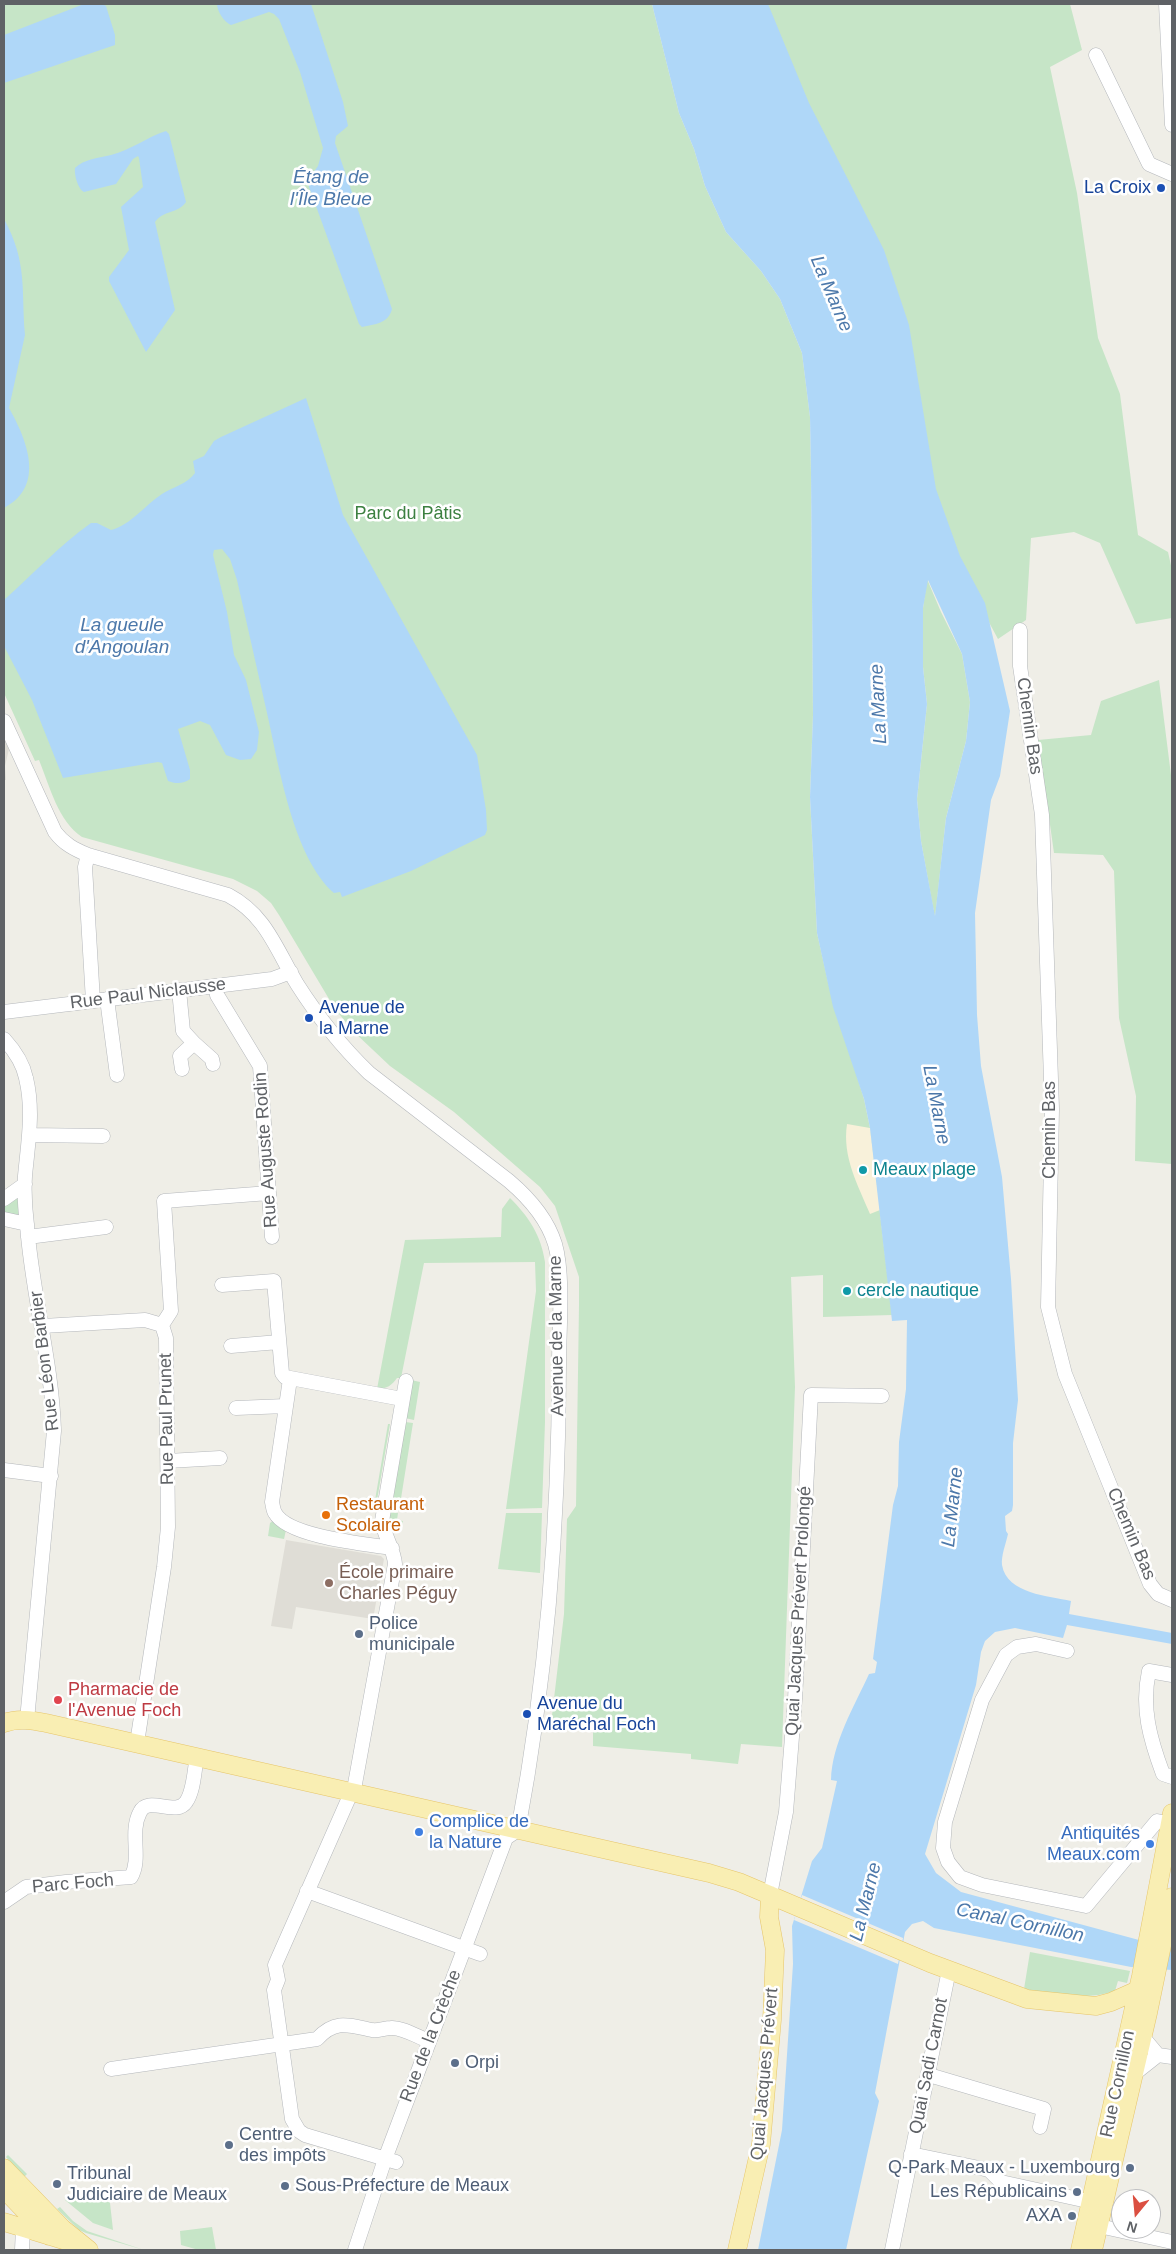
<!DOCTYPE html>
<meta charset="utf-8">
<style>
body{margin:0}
#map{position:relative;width:1176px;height:2254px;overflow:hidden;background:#efeee7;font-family:Arial,sans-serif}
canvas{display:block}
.frame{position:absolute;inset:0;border:5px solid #5f6266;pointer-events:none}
.north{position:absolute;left:1111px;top:2189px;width:50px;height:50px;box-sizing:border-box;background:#fff;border:1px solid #bfc0c2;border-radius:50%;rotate:197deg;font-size:14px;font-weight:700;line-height:20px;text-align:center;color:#5f6266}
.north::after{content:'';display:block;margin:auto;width:18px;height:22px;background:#db4f41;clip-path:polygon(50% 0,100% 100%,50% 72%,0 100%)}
</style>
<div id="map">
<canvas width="1176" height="2254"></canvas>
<div class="frame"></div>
<div class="north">N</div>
</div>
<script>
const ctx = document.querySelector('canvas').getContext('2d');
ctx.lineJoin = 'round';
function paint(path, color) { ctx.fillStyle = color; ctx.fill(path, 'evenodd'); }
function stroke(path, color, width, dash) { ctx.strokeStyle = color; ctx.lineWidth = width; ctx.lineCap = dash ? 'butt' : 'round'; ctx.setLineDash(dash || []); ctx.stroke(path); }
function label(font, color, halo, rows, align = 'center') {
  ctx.font = font + ' Arial,sans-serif'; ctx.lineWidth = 5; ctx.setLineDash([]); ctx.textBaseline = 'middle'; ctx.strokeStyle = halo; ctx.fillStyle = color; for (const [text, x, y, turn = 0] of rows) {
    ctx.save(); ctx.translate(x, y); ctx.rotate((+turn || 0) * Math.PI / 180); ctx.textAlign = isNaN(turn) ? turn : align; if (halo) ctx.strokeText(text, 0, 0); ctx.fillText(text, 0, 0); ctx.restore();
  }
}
const education = new Path2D(`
 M4 738 9 749 5 766 6 780H4Z
 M286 1540 381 1556 384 1559 373 1619 296 1607 292 1629 271 1626Z`);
const green = new Path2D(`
 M4 4H652L679 113 694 149 705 186 726 232 761 271 780 299 802 353 810 417 811 473 813 715 810 797 817 933 828 982 864 1099 870 1128 892 1315 823 1317V1275L791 1277 795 1387 782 1747 741 1744 738 1764 691 1759V1754L593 1746V1732L551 1724 564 1614 567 1519 576 1506 579 1305V1277L555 1206 540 1187 454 1112 390 1066 354 1032 335 1009 279 915 271 903 257 891 233 879 82 837C58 821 50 787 39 760L35 761 4 693Z
 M767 4H1070L1082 50 1050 67 1077 193 1098 338 1120 394 1138 535 1168 552 1172 570V618L1136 624 1100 543 1074 532 1031 538 1026 620 998 639 971 589 937 508 823 154Z
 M927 579 941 612 962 654 970 702 966 741 946 818 935 918 921 841 917 799 927 704 923 667V608Z
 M1159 680 1172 783V1164L1135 1161 1136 1096 1119 1018 1114 871 1103 855 1054 853 1038 740 1091 735 1101 701Z
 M15 1196 20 1199 21 1216 4 1214V1204Z
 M510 1198C529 1217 541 1235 545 1262V1422L542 1508 506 1509 536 1291 535 1262 424 1263 401 1378H397C392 1385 387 1389 377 1389L405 1240 501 1237 502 1209Z
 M411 1380 420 1382 414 1420 405 1418Z
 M405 1422 413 1423 399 1511 390 1509Z
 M388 1424H390L376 1506H374Z
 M389 1512 398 1513 397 1520 403 1521 401 1529 386 1526Z
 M506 1513H542L540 1573 498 1569Z
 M273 1521 286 1530 284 1539 268 1536 270 1523Z
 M1030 1952 1130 1971 1127 1983 1118 1981 1115 1991C1085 2001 1055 1994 1024 1989Z
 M8 2155 27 2174 24 2177 6 2157Z
 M109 2194 113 2230 93 2223 65 2200Z
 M60 2207 73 2221 87 2231 144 2250 86 2233 79 2230 57 2209Z
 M212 2227 216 2250H199L181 2245 180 2231Z`);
const sand = new Path2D(`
 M847 1124 870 1128 880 1210 870 1214C858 1185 842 1157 847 1124Z`);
const water = new Path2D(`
 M84 4H102L106 6 115 35V45L4 83V35Z
 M217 4H311L343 102 348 126 336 136 335 143 392 309C388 324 375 324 362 327L359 324 309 187V179L318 166 323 148 300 72 279 19 274 14 269 12 231 25C224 22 217 11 217 4Z
 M652 4H768L809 103 884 250 909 325 936 489 960 556 985 603 1010 711 1000 776 991 800 975 913 977 1015 981 1066 1002 1177 1011 1279 1018 1400 1013 1443V1505L1012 1511 1005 1516 1006 1531 1008 1534C1006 1543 1001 1556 1002 1565 1007 1594 1049 1596 1071 1601L1069 1614 1172 1633V1644L1067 1625 1063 1638 1015 1628 995 1632 985 1641 981 1652 976 1685 925 1854 936 1873 961 1892 1139 1940 1172 1943V1970L1131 1967 934 1928 923 1921 912 1924 905 1932 875 2093 879 2101 846 2250H758L782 2130 793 1964 792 1926 812 1861 822 1848 837 1781 831 1780C832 1743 854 1707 869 1674L875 1673 877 1662 873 1659 893 1505 898 1486 899 1442 906 1389 907 1320 892 1321 870 1128 864 1099 833 1007 817 933 810 797 813 715 811 473 810 417 802 353 780 299 761 271 726 232 705 186 694 149 679 113ZM928 580 962 654 970 702 966 741 946 818 935 916 921 841 917 799 927 704 923 667V608Z
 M166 131 169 134 186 202C178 214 163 210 155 222L175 310 146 352 109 281V277L129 250 121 207 143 187 139 158 138 156 133 159 116 184 84 192C78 189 74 175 75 168 84 159 99 158 111 155 131 150 147 137 166 131Z
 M4 219C28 263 21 290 25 335L9 408C27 440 46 486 4 508Z
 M306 398 343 515 477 755 486 810 487 830 485 835 411 871 342 897 340 892 334 893C293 857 279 766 267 713 257 669 247 624 237 580L230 559 222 549 214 550 213 555 227 612 234 655 246 680 259 732 257 750 251 759 240 760 226 755 210 725 200 721 178 729 190 770V779C184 784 175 784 168 781L162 763 158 762 63 778 32 700 4 646V600C33 574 59 546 91 523H97L111 530C131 525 145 505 162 494 173 487 187 484 195 473L193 461 204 456 214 441 221 437Z`);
const pier = new Path2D(`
 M802 1895 903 1938 898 1964 794 1920Z`);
const minor = new Path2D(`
 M1166 4 1172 125
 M1096 55 1149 164 1172 174
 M1020 630V666L1042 815 1052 1109 1048 1307 1065 1374 1150 1584 1158 1594 1172 1600
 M4 721 55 832C64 844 74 849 88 855L228 895C266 915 276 949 297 984 318 1017 341 1046 369 1073L509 1181C529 1198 547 1218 555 1244 564 1275 559 1331 559 1364 559 1520 547 1677 518 1830L506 1838 503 1846 385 2159 355 2250
 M88 855 85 867 93 1001
 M215 986 217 995 260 1066 272 1237
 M179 990 183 1031 194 1043 180 1056 182 1069
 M107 999 117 1075
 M4 1012 272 979 291 972
 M4 1039C14 1050 23 1063 26 1078 34 1111 28 1143 25 1176 24 1192 25 1209 27 1225 32 1294 52 1362 54 1431L27 1720
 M194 1043 212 1059 213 1064
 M29 1135 103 1136
 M4 1199 25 1184
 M4 1219 27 1224
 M28 1237 106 1227
 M222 1285 274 1281 282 1373 285 1377 402 1399
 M43 1326 145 1320 162 1325
 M231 1346 279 1342
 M290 1379 272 1502C273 1506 273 1510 275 1513 288 1537 366 1544 392 1548
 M236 1408 286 1406
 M168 1461 220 1458
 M4 1470 51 1476
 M1067 1651 1036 1644 1017 1647 1006 1655 982 1700 945 1822 943 1848 948 1862 960 1877 982 1885 1086 1906 1157 1821 1172 1824
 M1172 1675 1149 1671C1141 1708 1150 1739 1163 1774L1172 1777
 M137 1743 164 1567 168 1527 166 1338 162 1325 171 1311 164 1201 269 1193
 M307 1891 480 1954
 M770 1895 786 1812 795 1699 811 1395 882 1396
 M4 1902 26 1887 66 1882 131 1877C142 1858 129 1833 140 1812 148 1795 176 1817 186 1802 194 1791 194 1771 197 1757
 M1141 2029 1142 2036 1158 2055
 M1158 2055 1172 2057
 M111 2069 317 2039C335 2019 349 2025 372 2030 378 2031 385 2028 391 2028 402 2027 418 2037 429 2041
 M1134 2074 1158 2055
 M929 2075 1044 2109 1040 2127
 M911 2154 989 2170 1001 2182 1092 2202
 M396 2162 305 2135 299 2131 292 2119 274 1990 278 1980 275 1965 355 1784 395 1564C394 1549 384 1536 382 1521L406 1381
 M1099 2226 1172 2242
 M22 2250 23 2228
 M892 2250 949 1970`);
const major = new Path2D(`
 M4 1723C18 1718 31 1720 46 1723L709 1873 739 1882 930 1963 1027 1999 1096 2006 1111 2002 1138 1990
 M4 2168 63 2229 89 2250
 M4 2189 49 2236
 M4 2222 76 2244
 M737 2250 761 2144 772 2020 775 1950 769 1917 770 1895
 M1080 2250 1141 1976 1172 1813
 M1093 2250 1148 2013 1172 1897`);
const markers = [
 [1161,188,5,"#1a4fb4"],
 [309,1018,5,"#1a4fb4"],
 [863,1170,5,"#0f9aa8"],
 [847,1291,5,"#0f9aa8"],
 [326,1515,5,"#e8710a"],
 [329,1583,5,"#8d6e63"],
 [359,1634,5,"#5c6f8a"],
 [58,1700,5,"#e0444e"],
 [527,1714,5,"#1a4fb4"],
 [419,1832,5,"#3f7fe0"],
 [1150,1844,5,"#3f7fe0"],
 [455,2063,5,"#5c6f8a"],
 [229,2145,5,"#5c6f8a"],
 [1130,2168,5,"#5c6f8a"],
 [57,2184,5,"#5c6f8a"],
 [285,2186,5,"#5c6f8a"],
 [1077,2192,5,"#5c6f8a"],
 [1072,2216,5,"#5c6f8a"]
];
const transitNames = [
 ["La Croix",1151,188,"right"],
 ["Avenue de",319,1008],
 ["la Marne",319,1029],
 ["Avenue du",537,1704],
 ["Maréchal Foch",537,1725]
];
const parkNames = [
 ["Parc du Pâtis",408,514]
];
const streetNames = [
 ["Chemin Bas",1029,726,82],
 ["Rue Paul Niclausse",148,994,-7],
 ["Chemin Bas",1050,1130,-90],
 ["Rue Auguste Rodin",266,1150,-94],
 ["Avenue de la Marne",557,1336,-91],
 ["Rue Léon Barbier",45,1361,-97],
 ["Rue Paul Prunet",167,1419,-91],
 ["Chemin Bas",1131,1534,67],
 ["Quai Jacques Prévert Prolongé",799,1611,-87],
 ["Parc Foch",73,1884,-5],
 ["Rue de la Crèche",431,2036,-69],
 ["Quai Sadi Carnot",929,2066,-79],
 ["Quai Jacques Prévert",765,2074,-85],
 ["Rue Cornillon",1118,2084,-78]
];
const cultureNames = [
 ["Meaux plage",873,1170],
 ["cercle nautique",857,1291]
];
const foodNames = [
 ["Restaurant",336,1505],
 ["Scolaire",336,1526]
];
const educationNames = [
 ["École primaire",339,1573],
 ["Charles Péguy",339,1594]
];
const serviceNames = [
 ["Police",369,1624],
 ["municipale",369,1645],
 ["Orpi",465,2063],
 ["Centre",239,2135],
 ["des impôts",239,2156],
 ["Q-Park Meaux - Luxembourg",1120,2168,"right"],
 ["Tribunal",67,2174],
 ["Judiciaire de Meaux",67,2195],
 ["Sous-Préfecture de Meaux",295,2186],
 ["Les Républicains",1067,2192,"right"],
 ["AXA",1062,2216,"right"]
];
const healthNames = [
 ["Pharmacie de",68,1690],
 ["l'Avenue Foch",68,1711]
];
const shopNames = [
 ["Complice de",429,1822],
 ["la Nature",429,1843],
 ["Antiquités",1140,1834,"right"],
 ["Meaux.com",1140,1855,"right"]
];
const waterNames = [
 ["Étang de",331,178],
 ["l'Île Bleue",331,200],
 ["La Marne",831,294,67],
 ["La gueule",122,626],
 ["d'Angoulan",122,648],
 ["La Marne",879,704,-93],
 ["La Marne",936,1105,79],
 ["La Marne",953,1507,-84],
 ["La Marne",866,1902,-76],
 ["Canal Cornillon",1020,1923,12]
];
paint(education, '#dfddd6');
paint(green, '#c6e5c7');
paint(sand, '#f8f1da');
paint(water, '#afd7f8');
paint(pier, '#efeee7');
stroke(minor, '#b4b7bb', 15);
stroke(major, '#e6c56a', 19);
stroke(minor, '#fff', 14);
stroke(major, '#f9eeb3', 18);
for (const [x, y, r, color] of markers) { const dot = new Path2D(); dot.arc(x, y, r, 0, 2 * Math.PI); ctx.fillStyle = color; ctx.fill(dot); stroke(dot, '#fff', 2); }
label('18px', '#164399', '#fff', transitNames, 'left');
label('18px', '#3c8040', '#fff', parkNames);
label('18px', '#5f6266', '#fff', streetNames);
label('18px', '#0d838f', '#fff', cultureNames, 'left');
label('18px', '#c56008', '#fff', foodNames, 'left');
label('18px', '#785e54', '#fff', educationNames, 'left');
label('18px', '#4e5e75', '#fff', serviceNames, 'left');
label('18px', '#be3a42', '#fff', healthNames, 'left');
label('18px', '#366cbe', '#fff', shopNames, 'left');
label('italic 19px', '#4c78aa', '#fff', waterNames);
</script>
